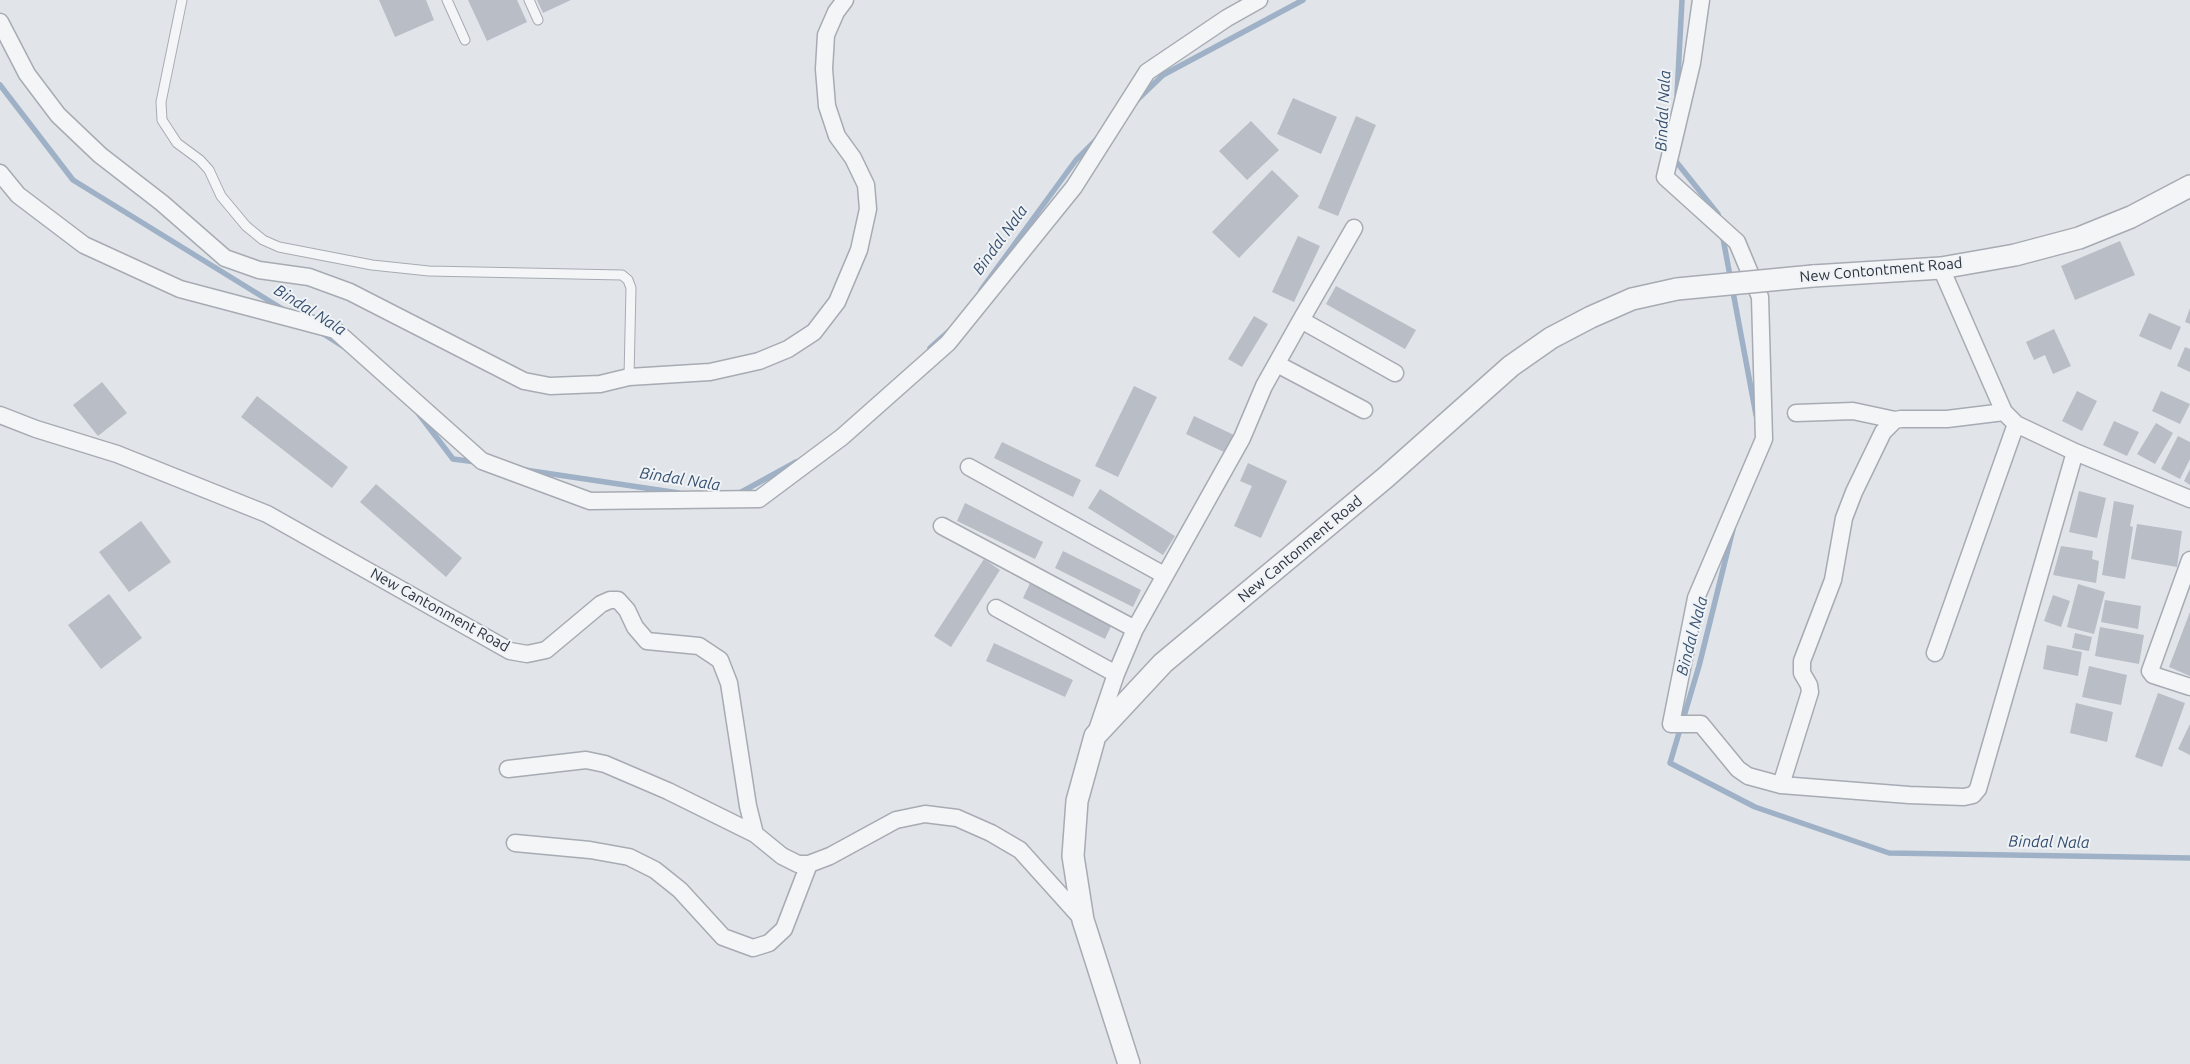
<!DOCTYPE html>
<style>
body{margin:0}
canvas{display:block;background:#e1e4e9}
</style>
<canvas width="2190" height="1064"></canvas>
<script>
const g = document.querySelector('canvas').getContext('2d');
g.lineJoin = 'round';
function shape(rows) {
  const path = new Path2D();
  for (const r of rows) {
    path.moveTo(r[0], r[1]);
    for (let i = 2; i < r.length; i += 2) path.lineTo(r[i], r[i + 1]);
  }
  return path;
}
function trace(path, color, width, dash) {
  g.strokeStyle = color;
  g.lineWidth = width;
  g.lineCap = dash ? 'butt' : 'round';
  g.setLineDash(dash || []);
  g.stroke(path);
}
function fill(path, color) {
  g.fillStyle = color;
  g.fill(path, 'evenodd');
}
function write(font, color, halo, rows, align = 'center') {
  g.font = font + ' Ubuntu,sans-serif';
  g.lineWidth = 4;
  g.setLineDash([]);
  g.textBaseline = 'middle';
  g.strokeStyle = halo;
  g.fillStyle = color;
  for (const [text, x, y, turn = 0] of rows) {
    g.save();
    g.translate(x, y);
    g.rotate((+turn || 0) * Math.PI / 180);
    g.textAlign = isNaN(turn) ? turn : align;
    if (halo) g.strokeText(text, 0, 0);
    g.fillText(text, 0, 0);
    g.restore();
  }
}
const stream = shape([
 [0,85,73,180,284,310],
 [1677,95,1682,0],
 [1136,101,1163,75,1303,0],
 [1674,159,1718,214,1719,219],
 [1722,233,1756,415],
 [981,290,1076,160,1097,139],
 [322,333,344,347],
 [930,348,949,331],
 [418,413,453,459,476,462],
 [525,470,679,493],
 [736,495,796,462],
 [1733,529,1699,666,1670,763,1755,807,1889,853,2190,858]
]);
const building = shape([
 [379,0,426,0,434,20,395,37],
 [468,0,517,0,527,22,487,41],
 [537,0,571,0,543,13],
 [1293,98,1337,117,1321,154,1277,134],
 [1356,116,1376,125,1338,216,1318,208],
 [1251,121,1279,150,1247,180,1219,151],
 [1272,170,1299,196,1239,258,1212,232],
 [1298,236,1320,246,1294,302,1272,292],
 [2120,241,2135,275,2075,300,2061,266],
 [1336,286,1416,330,1405,349,1326,304],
 [2190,308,2190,324,2185,322],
 [2149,313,2181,327,2171,350,2139,336],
 [1254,316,1268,324,1242,367,1228,359],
 [2054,329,2071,366,2053,374,2045,355,2034,360,2026,342],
 [2185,347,2190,349,2190,372,2177,366],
 [102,382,127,413,98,436,73,405],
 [1134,386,1157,397,1118,477,1095,466],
 [2077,391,2097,401,2082,431,2062,421],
 [2161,391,2190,404,2180,424,2152,411],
 [257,396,348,467,332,488,241,417],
 [1194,416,1234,435,1226,453,1186,434],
 [2114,421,2139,432,2127,456,2103,445],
 [2156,423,2173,433,2155,464,2137,454],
 [2178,436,2190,442,2190,459,2180,479,2161,469],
 [1002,442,1081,480,1073,497,994,458],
 [1248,463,1287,481,1261,538,1234,526,1252,486,1240,481],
 [2190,469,2190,485,2184,481],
 [376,484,462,558,446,577,360,502],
 [1100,489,1175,536,1163,555,1088,508],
 [2079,491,2106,498,2097,538,2069,532],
 [2114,501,2134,505,2130,526,2133,527,2125,579,2102,575],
 [965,503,1043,542,1035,559,957,521],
 [141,521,171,562,129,592,99,552],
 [2137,524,2182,531,2177,567,2131,559],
 [2061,546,2093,551,2092,559,2099,561,2096,583,2053,575],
 [1063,551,1141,590,1133,607,1055,568],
 [984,559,1000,570,951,647,934,636],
 [1030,583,1112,624,1105,639,1023,598],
 [2078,584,2105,592,2094,634,2067,627],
 [109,594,142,638,101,669,68,625],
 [2053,595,2070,601,2061,627,2044,621],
 [2105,600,2141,606,2138,629,2101,622],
 [2190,612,2190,676,2169,667],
 [2100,627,2144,635,2139,664,2095,656],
 [2075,633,2092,637,2089,651,2072,648],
 [994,643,1073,680,1065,697,986,661],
 [2047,645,2082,652,2078,676,2043,669],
 [2089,666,2127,675,2121,705,2082,697],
 [2158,693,2185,703,2162,767,2135,757],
 [2076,703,2113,712,2107,742,2070,733],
 [2190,724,2190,755,2178,749]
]);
const service = shape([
 [182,0,161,102,162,120,177,143,200,160,209,170,221,196,246,226,263,240,279,247,372,265,429,271,622,275,628,280,631,288,629,377],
 [447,0,465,40],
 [529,0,538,20]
]);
const minor = shape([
 [1701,0,1692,63,1665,177,1737,242,1760,297,1764,439,1696,598,1671,724,1701,724,1738,769,1748,776,1781,785,1909,795,1964,797,1973,795,1978,789,2075,452],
 [0,22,27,74,58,115,100,155,162,203,225,258,259,270,309,277,350,292,524,381,550,386,600,384,629,377,710,372,759,361,788,349,814,332,837,302,859,250,868,209,866,185,853,158,837,136,827,106,824,69,826,35,836,12,845,0],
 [0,173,18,195,84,245,180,289,335,330,482,461,590,501,759,499,842,437,948,343,1074,187,1147,72,1227,18,1259,0],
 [1941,268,2004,412,2016,424,2075,452,2190,499],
 [1301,320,1395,373],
 [1277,364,1364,410],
 [1796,413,1853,411,1895,420],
 [0,415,36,429,117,454,267,514,510,651,527,654,546,650,601,604,610,600,618,600,627,610,635,627,647,641,699,646,720,660,729,683,748,806,755,834,782,856,798,864,809,864,830,856,896,820,925,814,957,818,991,833,1020,850,1083,920],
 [969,467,1164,575],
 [942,526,1135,629],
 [2190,560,2150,671,2153,675,2190,687],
 [996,608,1116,674],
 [1935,653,2016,424],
 [1097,730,1116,674,1135,629,1242,438,1264,386,1301,320,1354,228],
 [508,769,586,760,605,764,668,791,755,834],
 [1781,785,1810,692,1809,685,1802,673,1802,661,1833,580,1844,518,1854,492,1883,432,1895,420,1901,419,1947,419,2004,412],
 [515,843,590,850,629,857,655,870,680,890,723,937,753,948,769,943,784,929,809,864]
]);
const tertiary = shape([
 [1813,276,1941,268,2015,255,2079,238,2131,217,2190,186],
 [1129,1064,1083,920,1073,856,1077,801,1095,736,1163,663,1385,478,1511,366,1551,338,1591,317,1632,299,1677,289]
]);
const tertiaryBridge = shape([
 [1677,289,1813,276]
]);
const streetNames = [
 ["New Contontment Road",1881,270,-5],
 ["New Cantonment Road",1300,549,-40],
 ["New Cantonment Road",440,610,29]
];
const waterNames = [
 ["Bindal Nala",1663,111,-87],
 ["Bindal Nala",1000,240,-54],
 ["Bindal Nala",310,310,32],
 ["Bindal Nala",680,479,9],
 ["Bindal Nala",1692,636,-75],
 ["Bindal Nala",2049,842,1]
];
trace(stream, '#9fb1c6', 5.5);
fill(building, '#b9bdc5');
trace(service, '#a7abb3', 11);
trace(minor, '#a7abb3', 19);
trace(tertiary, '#a7abb3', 24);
trace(service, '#f3f5f7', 9);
trace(minor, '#f3f5f7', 16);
trace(tertiary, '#f3f5f7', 21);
trace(tertiaryBridge, '#a7abb3', 24, []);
trace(tertiaryBridge, '#f3f5f7', 21);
write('15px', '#2b323f', '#f0f3f6', streetNames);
write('italic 16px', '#375070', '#f0f3f6', waterNames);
</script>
